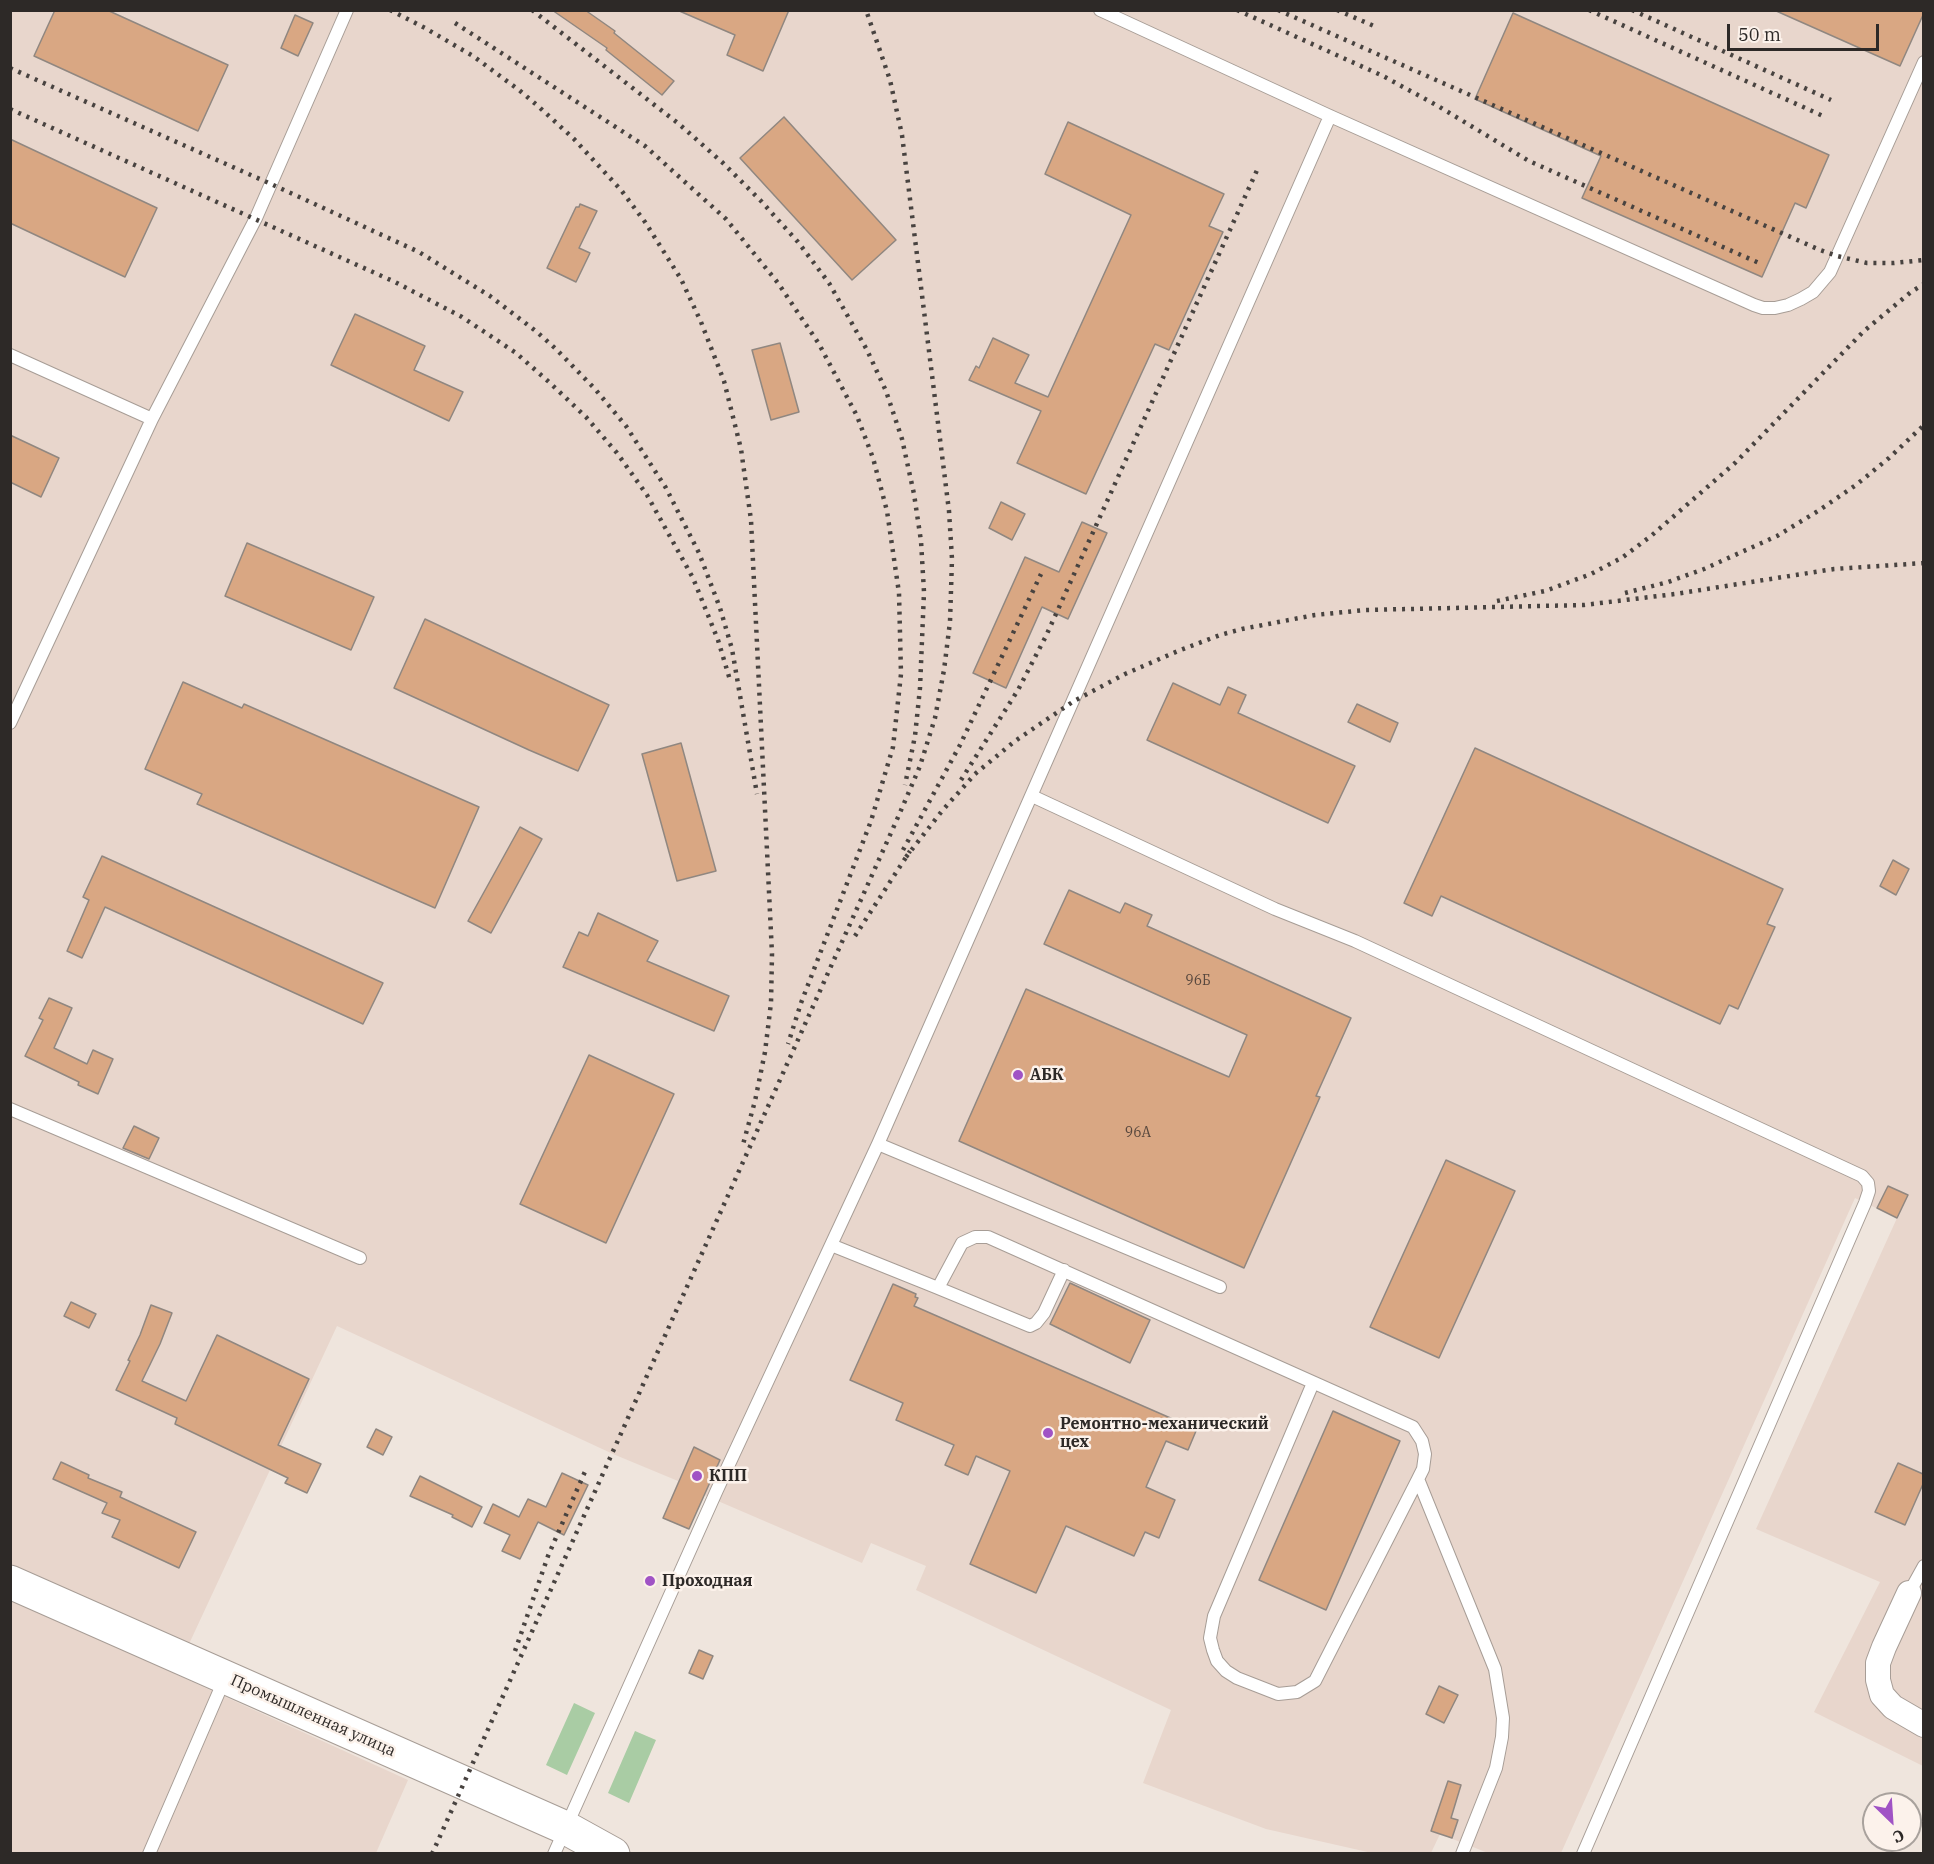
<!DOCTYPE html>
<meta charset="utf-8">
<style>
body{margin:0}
#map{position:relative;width:1934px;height:1864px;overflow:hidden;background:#efe5dd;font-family:"IBM Plex Serif",serif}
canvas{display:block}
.frame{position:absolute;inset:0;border:12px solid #2d2927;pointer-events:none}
.north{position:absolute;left:1862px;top:1792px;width:60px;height:60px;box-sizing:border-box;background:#fcf2eb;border:2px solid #a9a29d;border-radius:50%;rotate:155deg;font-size:16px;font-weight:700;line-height:24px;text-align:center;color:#2d2927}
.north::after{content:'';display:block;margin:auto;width:21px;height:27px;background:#a053c5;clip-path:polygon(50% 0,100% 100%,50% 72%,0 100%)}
.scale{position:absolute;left:1727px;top:24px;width:152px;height:27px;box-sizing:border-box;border:3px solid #2d2927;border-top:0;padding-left:8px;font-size:18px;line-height:21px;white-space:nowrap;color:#2d2927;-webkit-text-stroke:4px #fcf2eb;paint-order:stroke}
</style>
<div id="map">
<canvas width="1934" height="1864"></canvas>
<div class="frame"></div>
<div class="north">С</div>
<div class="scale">50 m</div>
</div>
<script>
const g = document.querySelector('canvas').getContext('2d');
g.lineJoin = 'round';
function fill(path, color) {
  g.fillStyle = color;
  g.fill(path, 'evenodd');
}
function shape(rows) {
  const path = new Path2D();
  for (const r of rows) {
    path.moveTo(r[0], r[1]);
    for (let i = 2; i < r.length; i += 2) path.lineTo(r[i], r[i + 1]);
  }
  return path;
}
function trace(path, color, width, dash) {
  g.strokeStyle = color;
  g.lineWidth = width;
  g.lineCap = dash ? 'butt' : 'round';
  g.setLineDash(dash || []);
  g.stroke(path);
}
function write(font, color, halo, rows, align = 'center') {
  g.font = font + ' "IBM Plex Serif",serif';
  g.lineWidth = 5;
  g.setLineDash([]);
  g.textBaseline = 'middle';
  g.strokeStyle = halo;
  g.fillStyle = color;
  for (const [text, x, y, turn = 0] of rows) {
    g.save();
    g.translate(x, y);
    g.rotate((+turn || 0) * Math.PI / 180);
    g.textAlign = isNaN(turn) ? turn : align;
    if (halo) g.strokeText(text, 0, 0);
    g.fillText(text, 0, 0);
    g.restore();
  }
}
const built = shape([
 [11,11,1923,11,1923,1766,1814,1712,1880,1582,1756,1529,1897,1218,1855,1198,1561,1853,1488,1853,1440,1834,1431,1853,1372,1853,1266,1829,1143,1783,1171,1710,916,1590,926,1566,871,1543,862,1563,697,1492,683,1523,664,1515,678,1481,613,1454,337,1326,175,1674,408,1780,376,1853,11,1854]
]);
const green = shape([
 [574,1703,595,1713,567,1775,546,1765],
 [635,1731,656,1740,629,1803,608,1793]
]);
const building = shape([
 [55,10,107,10,228,65,198,131,34,56,55,10],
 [552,10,585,10,615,31,614,33,674,81,662,95,606,50,607,48,552,10],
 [677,10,789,10,763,71,727,55,735,35,677,10],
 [1774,10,1923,10,1923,15,1900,66,1774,10],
 [1513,13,1829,155,1806,208,1795,203,1762,277,1582,198,1601,156,1475,99,1513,13],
 [295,15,313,23,298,56,281,48,295,15],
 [784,117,896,240,852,280,740,158,784,117],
 [1068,122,1224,194,1209,226,1223,232,1169,350,1155,344,1086,494,1017,463,1041,411,969,380,976,366,979,368,993,338,1029,355,1015,383,1048,397,1131,215,1045,174,1068,122],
 [10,139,157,208,125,277,10,223,10,139],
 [580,204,597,211,579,248,590,253,576,282,547,268,576,207,579,207,580,204],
 [355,314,425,346,414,370,463,392,449,421,331,365,355,314],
 [780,343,799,412,771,420,752,350,780,343],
 [10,435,59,458,41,497,10,482,10,435],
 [1001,502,1025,514,1012,540,989,528,1001,502],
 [1082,522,1107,533,1068,619,1042,607,1006,688,973,673,1025,557,1059,572,1082,522],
 [247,543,374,597,351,650,225,596,247,543],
 [425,619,609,705,578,771,529,750,394,688,425,619],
 [183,682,242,708,244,704,479,807,435,908,197,804,202,794,145,769,183,682],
 [1173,683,1220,705,1228,687,1246,695,1238,713,1355,766,1328,823,1147,740,1173,683],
 [1357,704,1398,723,1390,742,1348,722,1357,704],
 [681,743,716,871,677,881,642,754,681,743],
 [1475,748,1783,889,1767,924,1775,927,1738,1009,1729,1005,1720,1024,1441,896,1432,916,1404,903,1475,748],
 [520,827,542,839,491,933,468,921,520,827],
 [102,856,383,983,363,1024,105,907,82,958,67,951,89,900,83,897,102,856],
 [1893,860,1909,869,1896,895,1880,886,1893,860],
 [1069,890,1120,913,1125,903,1152,915,1147,926,1351,1018,1316,1096,1320,1097,1244,1268,959,1141,1026,989,1229,1077,1247,1035,1044,944,1069,890],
 [598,913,658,941,647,961,729,996,714,1031,563,967,579,932,588,936,598,913],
 [49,998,72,1008,54,1048,87,1064,93,1050,113,1059,98,1094,78,1085,79,1082,25,1056,43,1020,39,1018,49,998],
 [589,1055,674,1094,606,1243,520,1204,589,1055],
 [134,1126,159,1138,149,1159,123,1148,134,1126],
 [1446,1160,1515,1191,1439,1358,1370,1327,1446,1160],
 [1888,1186,1908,1195,1897,1218,1877,1208,1888,1186],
 [1070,1283,1150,1320,1130,1363,1050,1324,1070,1283],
 [893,1284,916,1294,915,1297,918,1298,914,1306,1175,1420,1174,1423,1196,1431,1188,1450,1166,1441,1146,1487,1175,1500,1159,1538,1145,1532,1134,1556,1066,1526,1036,1593,970,1564,1010,1471,976,1456,968,1475,945,1465,954,1445,896,1420,903,1403,850,1380,893,1284],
 [71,1302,96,1314,89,1328,64,1316,71,1302],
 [151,1305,172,1313,160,1344,142,1381,186,1401,217,1335,309,1379,278,1445,321,1464,307,1493,285,1483,288,1478,175,1424,177,1418,116,1390,130,1361,128,1360,140,1335,151,1305],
 [1333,1411,1400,1441,1326,1610,1259,1580,1333,1411],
 [376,1429,392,1437,383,1455,367,1447,376,1429],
 [694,1447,720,1460,689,1529,663,1518,694,1447],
 [61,1462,89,1475,88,1478,122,1492,120,1497,196,1532,179,1568,112,1537,120,1520,102,1513,107,1503,53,1479,61,1462],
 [1898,1463,1923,1474,1923,1484,1905,1525,1875,1512,1898,1463],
 [562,1473,588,1485,564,1535,538,1522,520,1559,502,1551,510,1535,484,1523,493,1504,519,1517,528,1499,546,1507,562,1473],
 [420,1476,482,1507,472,1527,452,1517,453,1515,410,1496,420,1476],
 [699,1650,713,1656,703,1679,689,1673,699,1650],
 [1439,1686,1458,1695,1444,1723,1426,1714,1439,1686],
 [1448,1781,1461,1785,1451,1818,1458,1820,1452,1838,1431,1831,1448,1781]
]);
const lane = shape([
 [1100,10,1330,116,1754,305,1763,308,1775,308,1788,305,1801,299,1813,292,1830,272,1924,62],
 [10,355,152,419],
 [10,723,152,419,256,218,347,10],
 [1032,796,1275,909,1355,941,1862,1176,1868,1183,1869,1191,1865,1203,1583,1854],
 [10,1109,360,1258],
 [878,1144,1220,1287],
 [831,1245,938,1288,962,1243,975,1237,988,1237,1413,1427,1422,1441,1425,1454,1423,1469,1418,1479,1495,1669,1503,1718,1502,1737,1496,1768,1462,1854],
 [938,1288,1030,1326,1036,1323,1044,1313,1064,1270],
 [1313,1383,1214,1616,1210,1638,1213,1650,1217,1661,1226,1671,1237,1678,1278,1694,1297,1692,1315,1681,1418,1479],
 [1909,1593,1924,1566],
 [149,1854,225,1678],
 [554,1854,717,1490,878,1144,1330,116]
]);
const street = shape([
 [1909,1593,1884,1647,1878,1663,1878,1680,1882,1695,1893,1707,1924,1725]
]);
const secondary = shape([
 [10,1582,566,1828,613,1854]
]);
const rail = shape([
 [390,10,425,28,473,56,519,90,538,106,574,139,621,190,645,222,681,279,701,322,724,381,741,449,751,520,772,954,771,1003,765,1052,755,1101,742,1148],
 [532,10,679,124,723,163,761,201,798,242,829,283,867,350,886,391,902,439,914,494,921,541,924,592,920,688,915,736,905,785],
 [1237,10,1383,76,1438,106,1529,161,1759,263],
 [1278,10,1820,250,1837,256,1867,263,1894,263,1924,260],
 [1337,10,1374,26],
 [1589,10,1823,116],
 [1632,10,1831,100],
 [455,23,645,146,726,219,778,283,819,344,857,416,873,458,887,511,899,593,901,674,893,747,871,821,801,1003,788,1044],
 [10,68,271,184,419,252,490,296,537,332,556,349,595,389,626,426,666,488,699,553,720,608,732,649,757,794],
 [10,109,395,282,462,317,516,353,549,382,586,417,617,453,647,495,693,578,718,640,730,680],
 [1625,593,1668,582,1704,569,1777,536,1818,511,1856,485,1889,458,1924,425],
 [1497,601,1545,591,1591,574,1623,557,1651,536,1735,463,1864,331,1911,292,1924,284],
 [961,780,1018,690,1046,636,1258,168],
 [903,850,960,745,1041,574],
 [906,857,942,811,975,774,1015,741,1074,701,1125,674,1178,651,1220,635,1242,629,1315,615,1365,610,1584,605,1675,594,1834,569,1924,563],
 [855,936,910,851],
 [515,1651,548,1556,587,1467],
 [432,1854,899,815,920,766,935,718,944,670,950,622,952,559,949,511,902,135,890,80,866,10]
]);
const markers = [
 [1018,1075,6,"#a053c5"],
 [1048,1433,6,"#a053c5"],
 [697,1476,6,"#a053c5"],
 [650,1581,6,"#a053c5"]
];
const numberNames = [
 ["96Б",1198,981],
 ["96А",1138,1133]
];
const poiNames = [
 ["АБК",1030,1075],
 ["Ремонтно-механический",1060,1424],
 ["цех",1060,1442],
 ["КПП",709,1476],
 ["Проходная",662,1581]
];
const streetNames = [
 ["Промышленная улица",313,1716,24]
];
fill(built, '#e8d6cc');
fill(green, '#a9cca4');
fill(building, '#d9a783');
trace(building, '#908780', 1.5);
trace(lane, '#a79d96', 14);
trace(street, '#a79d96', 26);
trace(secondary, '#a79d96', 35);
trace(lane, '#fff', 12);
trace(street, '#fff', 24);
trace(secondary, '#fff', 33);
trace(rail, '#484340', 4.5, [3, 6]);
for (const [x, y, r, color] of markers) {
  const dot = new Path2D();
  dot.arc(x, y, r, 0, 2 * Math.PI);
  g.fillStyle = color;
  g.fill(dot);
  trace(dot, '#fcf2eb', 2);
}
write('14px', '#58483e', null, numberNames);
write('bold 16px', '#2d2927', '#fcf2eb', poiNames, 'left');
write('16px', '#2d2927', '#fcf2eb', streetNames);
</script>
